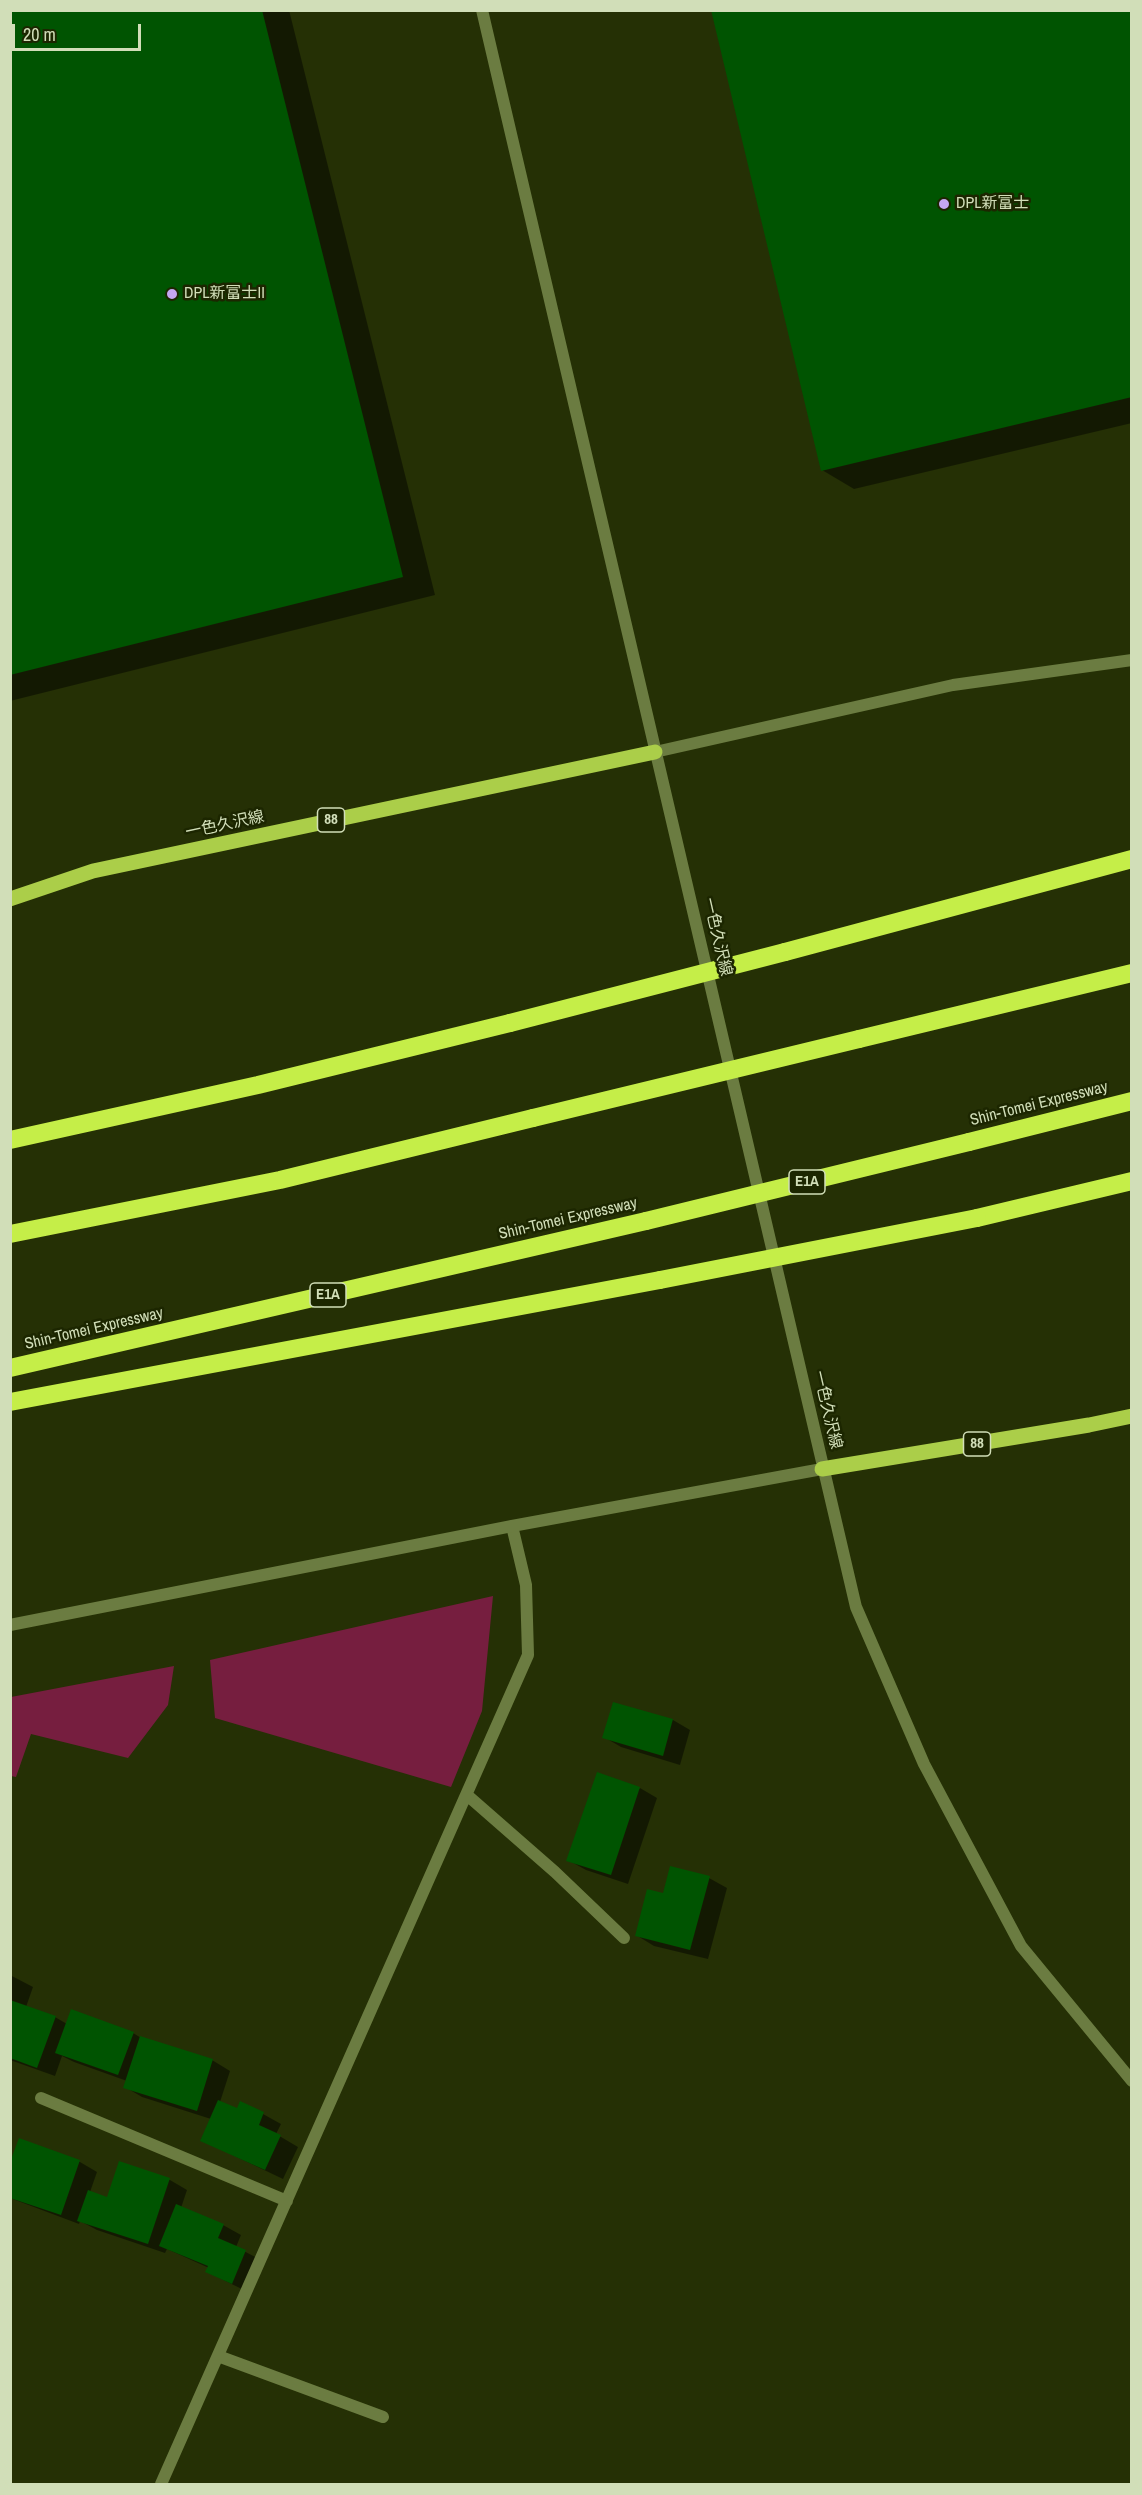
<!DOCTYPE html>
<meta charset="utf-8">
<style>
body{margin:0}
#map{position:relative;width:1142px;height:2495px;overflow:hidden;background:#253005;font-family:"Archivo Narrow",sans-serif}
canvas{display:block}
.frame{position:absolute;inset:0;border:12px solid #d1deb8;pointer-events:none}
.scale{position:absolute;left:12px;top:24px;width:129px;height:27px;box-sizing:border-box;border:3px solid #d1deb8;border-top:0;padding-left:8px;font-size:18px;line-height:21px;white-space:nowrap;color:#d1deb8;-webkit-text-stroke:4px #1c2600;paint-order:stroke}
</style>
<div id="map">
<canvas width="1142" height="2495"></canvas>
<div class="frame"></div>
<div class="scale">20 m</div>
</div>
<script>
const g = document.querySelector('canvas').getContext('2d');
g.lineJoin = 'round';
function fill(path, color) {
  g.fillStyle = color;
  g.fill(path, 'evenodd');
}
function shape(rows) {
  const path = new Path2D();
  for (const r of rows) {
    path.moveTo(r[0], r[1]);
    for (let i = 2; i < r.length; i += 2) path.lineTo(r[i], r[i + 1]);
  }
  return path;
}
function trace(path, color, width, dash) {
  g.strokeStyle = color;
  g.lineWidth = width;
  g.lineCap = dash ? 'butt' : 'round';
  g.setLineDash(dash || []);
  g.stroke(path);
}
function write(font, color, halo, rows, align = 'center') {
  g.font = font + ' "Archivo Narrow","Noto Sans JP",sans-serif';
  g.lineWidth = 5;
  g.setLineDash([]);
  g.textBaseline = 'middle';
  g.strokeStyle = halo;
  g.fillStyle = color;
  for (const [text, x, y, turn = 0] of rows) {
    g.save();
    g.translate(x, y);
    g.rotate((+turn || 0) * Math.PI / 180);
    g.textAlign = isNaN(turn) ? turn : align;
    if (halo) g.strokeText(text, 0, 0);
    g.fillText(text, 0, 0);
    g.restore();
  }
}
const green = shape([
 [493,1596,482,1711,451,1787,215,1718,210,1660],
 [174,1666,168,1705,128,1758,31,1734,16,1777,11,1776,11,1697]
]);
const shadow = shape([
 [10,10,289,10,435,595,10,701],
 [1132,10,1132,423,854,489,822,470],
 [614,1703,673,1720,690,1730,680,1765,621,1747,604,1737],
 [640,1788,657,1798,628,1884,586,1870,568,1860],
 [709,1878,727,1888,708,1959,654,1946,636,1935,664,1895],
 [10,1975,33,1987,26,2007,55,2017,67,2024,133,2033,143,2039,212,2060,230,2071,220,2102,237,2110,240,2103,263,2114,281,2124,276,2134,298,2147,283,2179,201,2140,211,2119,142,2097,125,2087,127,2081,74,2062,62,2056,55,2076,10,2060],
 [20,2140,80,2162,97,2172,90,2192,108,2199,120,2163,170,2180,187,2190,181,2208,223,2225,241,2235,236,2247,263,2261,250,2293,207,2272,209,2268,167,2249,165,2253,97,2230,80,2221,79,2224,10,2198,10,2166]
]);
const building = shape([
 [10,10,262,10,403,577,10,675],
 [711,10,1132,10,1132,397,821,471],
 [613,1702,673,1719,663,1756,602,1738],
 [597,1772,640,1787,611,1875,566,1861],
 [670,1866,710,1876,690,1950,635,1936,647,1889,663,1893],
 [10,2000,56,2016,37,2068,10,2058],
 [71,2009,134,2032,118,2075,55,2053],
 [140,2036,213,2059,197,2111,123,2088],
 [218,2100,237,2108,240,2101,264,2112,259,2125,281,2135,265,2170,200,2141],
 [19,2138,80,2160,61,2215,10,2198,10,2162],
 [119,2161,170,2178,148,2244,77,2221,88,2190,107,2197],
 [176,2204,224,2224,218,2238,246,2250,232,2284,205,2272,208,2266,159,2246]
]);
const minor = shape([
 [655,752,953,685,1132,660],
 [467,1795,555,1872,624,1938],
 [41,2098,287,2201],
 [218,2356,383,2417],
 [161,2484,528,1655,526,1585,512,1526]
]);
const tertiary = shape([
 [482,10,856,1607,924,1764,1021,1946,1132,2081],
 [10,1625,512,1526,822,1469]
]);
const primary = shape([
 [10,899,93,871,655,752],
 [822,1469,1089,1425,1132,1416]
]);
const motorway = shape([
 [785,952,1132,859],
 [859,1039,1132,973],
 [10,1140,258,1085,510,1023],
 [969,1142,1132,1101],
 [977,1218,1132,1181],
 [10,1234,280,1180,533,1118],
 [10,1368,646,1221],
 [10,1402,660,1280]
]);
const motorwayBridge = shape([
 [510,1023,785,952],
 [533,1118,859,1039],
 [646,1221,969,1142],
 [660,1280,977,1218]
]);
const markers = [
 [944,204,6,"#c5a7f1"],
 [172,294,6,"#c5a7f1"]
];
const shields = [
 [331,820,27],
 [807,1182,36],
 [328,1295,36],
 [977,1444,27]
];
const shieldNames = [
 ["88",331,820],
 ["E1A",807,1182],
 ["E1A",328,1295],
 ["88",977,1444]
];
const poiNames = [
 ["DPL新富士",956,204],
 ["DPL新富士II",184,294]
];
const streetNames = [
 ["一色久沢線",225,825,-12],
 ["一色久沢線",717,937,77],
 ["Shin-Tomei Expressway",1039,1104,-14],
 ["Shin-Tomei Expressway",568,1219,-13],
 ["Shin-Tomei Expressway",94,1329,-13],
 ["一色久沢線",827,1410,77]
];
fill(green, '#761e3f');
fill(shadow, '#0007');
fill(building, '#005401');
trace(minor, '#6b7c41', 12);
trace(tertiary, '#6b7c41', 12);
trace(primary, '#abce49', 15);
trace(motorway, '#c5ee48', 18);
trace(motorwayBridge, '#c5ee48', 18);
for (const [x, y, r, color] of markers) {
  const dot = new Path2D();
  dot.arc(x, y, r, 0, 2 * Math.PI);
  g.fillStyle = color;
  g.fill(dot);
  trace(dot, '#1c2600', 2);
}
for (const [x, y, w] of shields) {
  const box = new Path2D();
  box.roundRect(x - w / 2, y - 12, w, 24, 4.5);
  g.fillStyle = '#1c2600';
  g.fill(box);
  trace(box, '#d1deb8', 1.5);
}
write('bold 15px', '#d1deb8', null, shieldNames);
write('16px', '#d1deb8', '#1c2600', poiNames, 'left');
write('16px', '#d1deb8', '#1c2600', streetNames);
</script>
